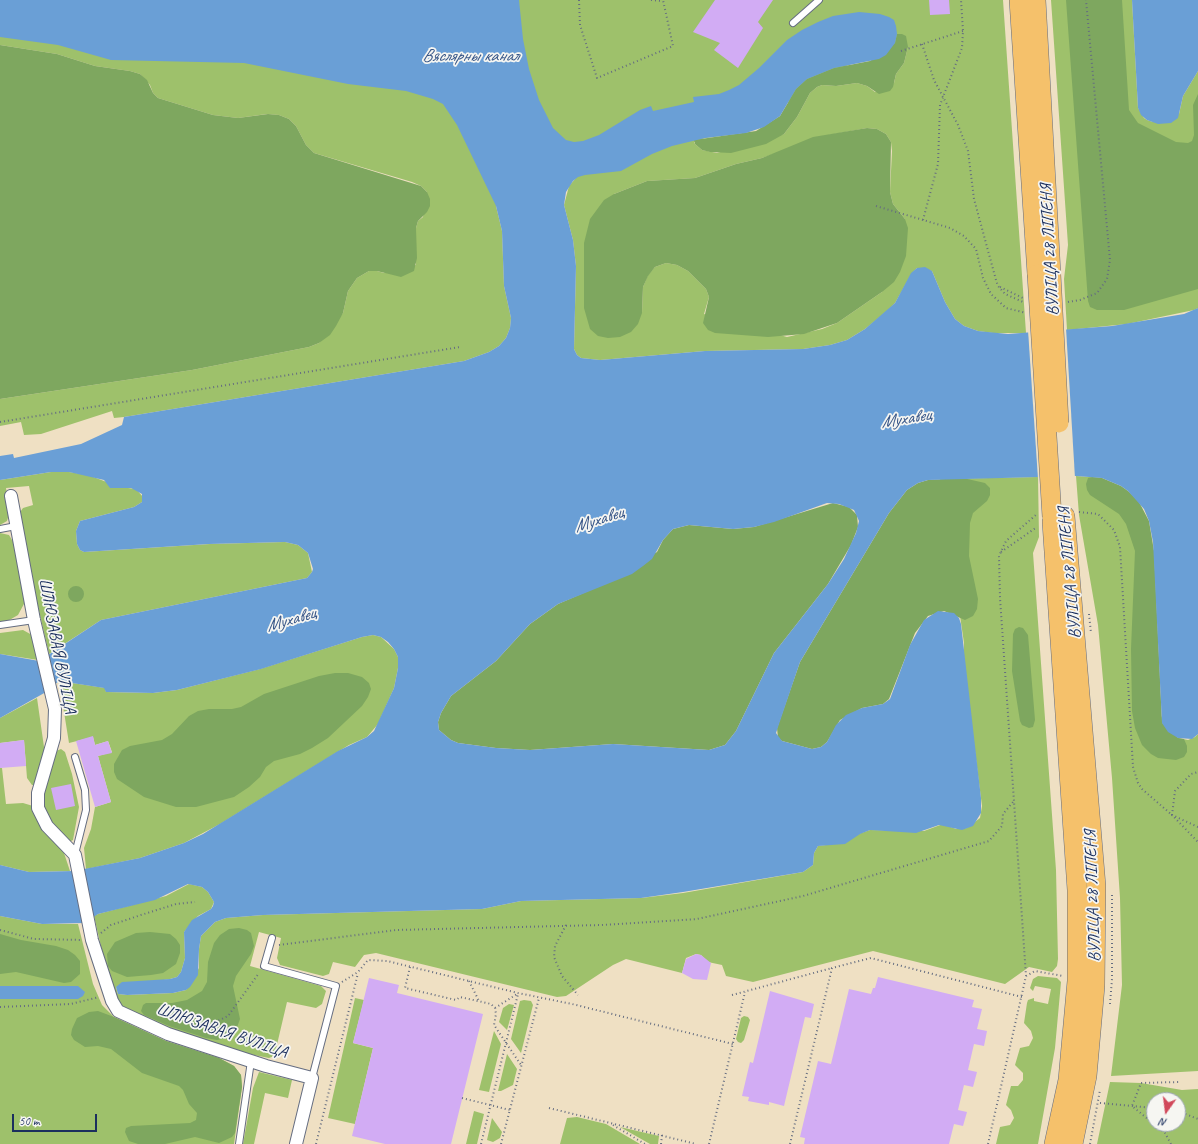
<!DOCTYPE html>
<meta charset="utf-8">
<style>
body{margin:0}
#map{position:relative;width:1198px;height:1144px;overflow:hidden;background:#efe0c3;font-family:Caveat,sans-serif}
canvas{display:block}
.north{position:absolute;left:1146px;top:1092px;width:40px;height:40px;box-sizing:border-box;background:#f6f6f2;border:1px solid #9ea6b7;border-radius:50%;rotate:194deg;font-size:11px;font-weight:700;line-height:16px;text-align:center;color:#1b2f5e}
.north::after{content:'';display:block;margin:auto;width:14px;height:18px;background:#d1495b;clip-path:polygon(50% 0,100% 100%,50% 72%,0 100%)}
.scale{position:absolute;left:12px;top:1114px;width:85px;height:18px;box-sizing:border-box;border:2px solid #1b2f5e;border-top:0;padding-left:5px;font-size:12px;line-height:14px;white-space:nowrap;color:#1b2f5e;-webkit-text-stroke:3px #f6f6f2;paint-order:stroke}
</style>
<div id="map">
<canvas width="1198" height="1144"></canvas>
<div class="north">N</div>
<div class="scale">50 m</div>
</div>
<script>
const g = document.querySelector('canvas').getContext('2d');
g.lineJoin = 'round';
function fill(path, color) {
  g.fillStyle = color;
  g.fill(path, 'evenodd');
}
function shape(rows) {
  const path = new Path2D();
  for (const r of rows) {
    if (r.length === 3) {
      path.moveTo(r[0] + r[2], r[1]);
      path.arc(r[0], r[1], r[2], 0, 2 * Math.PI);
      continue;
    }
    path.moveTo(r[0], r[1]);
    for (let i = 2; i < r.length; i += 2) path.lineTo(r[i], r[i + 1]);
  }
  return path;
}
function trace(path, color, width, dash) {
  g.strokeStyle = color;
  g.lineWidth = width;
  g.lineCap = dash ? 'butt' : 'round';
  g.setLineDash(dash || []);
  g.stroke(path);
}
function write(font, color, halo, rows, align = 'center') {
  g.font = font + ' Caveat,sans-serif';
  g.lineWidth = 3.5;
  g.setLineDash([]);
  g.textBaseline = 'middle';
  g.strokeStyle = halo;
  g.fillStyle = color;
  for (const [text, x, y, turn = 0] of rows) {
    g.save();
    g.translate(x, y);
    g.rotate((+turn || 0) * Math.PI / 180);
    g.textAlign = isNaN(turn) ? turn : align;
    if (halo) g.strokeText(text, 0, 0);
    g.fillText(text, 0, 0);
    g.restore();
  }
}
const green = shape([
 [0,0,1003,0,1026,333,993,333,978,331,964,326,955,319,945,302,932,271,917,268,912,273,895,303,886,312,865,329,847,340,830,345,803,349,705,351,600,360,581,358,577,355,574,349,576,266,573,240,564,205,569,186,576,178,496,206,502,231,504,286,511,318,510,328,506,338,499,346,489,352,464,361,124,417,114,418,112,411,41,434,24,435,21,422,0,426,0,399,192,370,309,347,319,343,343,313,348,291,357,278,369,271,377,271,384,273,416,265,416,228,418,221,423,217,427,192,421,186,412,182,314,153,306,145,296,126,289,119,279,115,267,114,238,118,213,115,158,98,153,93,150,85,140,74,130,71,95,66,57,54,0,45],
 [908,47,904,63,896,74,894,83,875,92,867,86,857,83,836,86,822,85,817,87,810,93,797,117,784,134,717,153,702,150,695,144,694,142,705,138,736,134,848,65],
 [867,128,877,129,886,134,891,142,892,151,890,192,893,204,905,219,882,292,837,323,822,329,787,337,704,314,709,297,706,289,688,271,677,265,666,263,655,267,648,275,643,287,642,313,614,194,647,181,695,178,736,164,762,158,829,135],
 [1051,0,1132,0,1138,108,1144,118,1147,120,1153,122,1179,114,1183,96,1198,71,1198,308,1194,310,1127,324,1067,330,1064,279,1068,245],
 [51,472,69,472,88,475,120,487,136,489,143,497,142,502,134,507,80,521,76,531,77,544,80,550,84,552,210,544,285,542,298,545,308,553,312,572,307,578,101,620,49,654,18,520,18,515,23,508,33,505,29,486,6,488,10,511,7,521,0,525,0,480],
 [1076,476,1102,478,1154,551,1161,716,1178,738,1188,740,1195,737,1198,734,1198,1071,1111,1076,1122,985,1120,898,1112,778,1098,625,1079,515],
 [1038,477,1039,537,1033,553,1056,870,1058,959,1057,966,1052,972,1029,967,1005,984,873,951,753,982,726,976,722,965,708,962,701,955,696,954,686,958,682,973,626,959,613,965,566,996,557,997,376,953,364,955,355,967,333,962,329,974,323,976,280,965,277,958,281,938,259,932,250,966,321,986,326,991,322,1004,316,1008,287,1002,275,1053,274,1056,269,1058,234,1051,191,1038,123,1008,111,990,94,916,98,914,166,896,189,884,202,887,208,892,214,902,211,909,198,916,184,932,185,958,181,972,177,977,170,979,116,987,118,994,127,995,173,993,186,990,199,968,199,949,201,936,215,922,226,918,263,915,482,909,521,901,641,898,683,893,803,872,813,865,814,853,818,846,826,845,870,830,924,831,943,824,956,829,967,828,980,818,982,806,964,666,964,643,940,479],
 [0,533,9,535,15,545,25,602,18,615,6,622,0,623],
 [23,630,32,635,38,660,0,654,0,633],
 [373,635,381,637,394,649,398,657,398,668,394,688,378,724,367,737,349,745,220,824,184,843,140,858,86,869,84,848,91,829,95,807,111,802,98,756,112,752,108,741,95,745,93,737,69,743,59,681,105,688,106,692,153,693,177,690,260,669,362,637],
 [37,698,45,754,35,785,32,785,27,778,24,740,0,743,0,718],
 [61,749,65,752,72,774,79,807,73,840,69,842,43,814,42,799,56,751],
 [0,768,2,768,6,804,23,803,33,806,64,853,70,871,29,872,0,865],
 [0,916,42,924,78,924,93,984,102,1005,114,1017,166,1041,219,1058,234,1066,241,1075,242,1087,234,1144,0,1144],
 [1038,976,1057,978,1061,982,1055,1048,1038,1144,996,1144,1000,1127,1010,1125,1014,1118,1011,1110,1006,1105,1011,1086,1018,1086,1023,1080,1023,1073,1015,1065,1020,1048,1029,1046,1033,1038,1031,1031,1024,1023,1027,1003,1028,1000,1034,998,1034,1001,1048,1004,1051,989,1035,986,1033,991,1030,988,1033,979],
 [355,998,364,1000,353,1043,373,1048,355,1124,328,1118],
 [524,1000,531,1001,533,1005,521,1053,511,1039,520,1001],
 [509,1004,514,1005,507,1030,499,1022,503,1008],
 [744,1016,748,1017,750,1020,744,1040,741,1043,738,1042,736,1039,741,1018],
 [494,1031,501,1044,489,1092,479,1090],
 [507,1054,517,1069,513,1085,501,1091,498,1091],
 [259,1072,292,1080,288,1098,265,1093,254,1144,243,1144,253,1088],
 [1110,1082,1141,1083,1182,1090,1198,1089,1198,1144,1097,1144],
 [1154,1100,1178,1100,1178,1124,1154,1124],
 [474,1111,484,1114,477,1144,466,1144],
 [577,1117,606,1124,640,1144,560,1144,567,1118],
 [492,1118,502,1132,500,1138,493,1142,487,1140],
 [620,1127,659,1136,658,1144,650,1144]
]);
const forest = shape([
 [1066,0,1122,0,1129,110,1138,123,1176,142,1188,143,1192,141,1194,135,1193,105,1198,94,1198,289,1124,310,1097,310,1090,307,1088,301],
 [897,34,902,34,906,36,908,47,904,63,896,74,893,87,890,91,879,94,867,86,857,83,836,86,822,85,817,87,810,93,797,117,784,134,766,144,731,153,710,152,702,150,695,144,694,140,756,131,780,116,796,89,807,79,834,68,870,61,895,43],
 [0,45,57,54,95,66,130,71,140,74,147,80,153,93,158,98,213,115,238,118,268,114,279,115,289,119,296,126,306,145,314,153,421,186,427,192,430,199,430,206,427,212,418,221,416,228,417,258,414,271,401,277,377,271,369,271,357,278,348,291,343,313,336,326,330,335,319,343,309,347,192,370,0,399],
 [867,128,877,129,886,134,891,142,890,192,893,204,905,219,908,228,906,256,900,272,894,282,882,292,837,323,804,334,768,337,715,333,708,330,703,323,709,297,706,289,688,271,677,265,666,263,655,267,648,276,643,287,642,313,638,324,631,332,620,337,608,338,598,336,590,329,584,308,584,243,590,219,604,200,614,194,647,181,695,178,736,164,762,158,813,137],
 [1092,477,1102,478,1121,486,1128,491,1138,500,1149,521,1154,551,1162,723,1178,738,1184,739,1187,746,1187,752,1184,757,1176,760,1158,758,1151,754,1142,745,1135,728,1132,711,1131,649,1135,551,1126,524,1119,514,1090,495,1087,490,1086,484,1088,478],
 [963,478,985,483,990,488,990,495,987,501,973,513,970,523,969,556,978,599,977,609,973,616,965,620,944,611,928,616,915,633,889,699,883,704,862,708,840,720,827,742,821,747,812,749,782,741,778,738,777,728,800,662,889,513,907,490,918,483,928,480],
 [833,503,849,507,857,515,858,527,851,545,828,584,774,653,736,731,725,745,709,750,613,744,530,750,496,748,458,743,451,740,439,730,438,722,441,713,451,696,496,661,530,624,558,604,595,588,657,552,663,540,673,529,689,525,733,529,754,527],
 [76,594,8],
 [1019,627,1023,628,1028,635,1035,720,1033,727,1029,728,1022,725,1020,721,1012,671,1013,634,1015,629],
 [335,673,348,673,362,677,369,683,371,689,368,697,362,706,328,738,312,748,300,754,274,761,266,767,260,777,249,787,234,797,196,807,176,807,144,797,117,779,114,772,114,764,122,750,130,746,162,740,172,734,189,716,198,711,209,709,232,709,241,707,264,694,319,676],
 [239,928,247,930,251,933,254,946,251,954,236,976,233,986,240,1019,235,1033,228,1038,217,1040,206,1038,169,1026,144,1015,141,1011,143,1005,146,1003,172,1003,187,1000,202,991,207,982,208,962,214,943,220,935,229,929],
 [150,932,170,934,176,939,180,945,180,953,176,964,163,973,151,975,127,977,112,971,108,966,107,954,115,942,136,933],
 [0,934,21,940,56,946,68,950,75,955,80,961,80,974,71,982,64,983,16,972,0,974],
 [98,1011,114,1017,166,1041,219,1058,234,1066,241,1075,242,1087,235,1133,232,1137,219,1143,195,1137,165,1144,138,1144,129,1141,125,1132,126,1128,131,1126,190,1123,196,1120,197,1113,189,1104,183,1090,179,1086,142,1073,111,1049,98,1046,85,1047,74,1040,71,1035,72,1029,77,1018,89,1012]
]);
const water = shape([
 [0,0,519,0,523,39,529,69,539,100,553,128,566,140,574,142,583,141,599,135,640,110,651,106,653,111,694,102,693,97,719,94,729,90,739,85,759,68,787,40,802,30,818,22,833,16,859,12,880,14,889,17,894,20,896,26,897,34,895,43,886,55,879,59,834,68,807,79,796,89,780,116,764,127,746,133,705,138,672,146,652,154,621,171,585,175,578,177,573,181,566,192,564,205,573,240,576,266,574,349,577,355,581,358,600,360,705,351,803,349,830,345,847,340,865,329,895,303,911,273,917,268,925,267,932,271,945,302,955,319,964,326,978,331,1008,334,1112,326,1184,314,1198,308,1198,734,1192,739,1178,738,1168,732,1162,723,1153,542,1149,521,1144,509,1128,491,1121,486,1102,478,1076,476,928,480,918,483,907,490,889,513,800,662,776,733,782,741,812,749,821,747,827,742,836,725,846,715,862,708,883,704,890,699,910,645,924,620,938,611,954,613,959,618,961,624,981,798,981,813,973,826,962,830,939,825,916,833,870,830,860,834,845,844,818,846,814,853,813,865,803,872,683,892,641,898,521,901,482,909,263,915,226,918,215,922,201,936,199,949,198,975,190,987,186,990,173,993,127,995,118,994,116,987,122,982,170,979,177,977,181,972,185,958,184,932,192,920,211,909,213,906,214,902,208,892,202,887,188,884,155,900,98,914,85,923,42,924,0,916,0,865,29,872,74,871,140,858,184,843,203,834,338,751,367,737,374,731,394,688,398,668,398,657,394,649,388,642,381,637,373,635,362,637,261,669,177,690,153,693,106,692,104,688,59,681,46,692,0,718,0,654,39,661,101,620,307,578,312,572,313,569,308,553,298,545,285,542,209,544,84,552,80,550,77,544,76,531,80,521,134,507,142,502,142,494,131,488,110,488,104,480,69,472,51,472,0,480,0,456,13,454,14,458,81,444,122,425,124,417,464,361,489,352,499,346,506,338,510,328,511,318,504,286,502,231,496,206,457,125,443,104,433,99,406,91,348,84,244,63,111,60,58,45,0,37],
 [827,503,839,504,854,510,859,521,856,533,844,559,828,584,774,653,736,731,725,745,709,750,613,744,530,750,496,748,458,743,451,740,439,730,438,722,441,713,451,696,496,661,530,624,558,604,632,574,643,566,652,559,663,540,673,529,689,525,733,529,754,527,774,522],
 [1132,0,1198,0,1198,71,1183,96,1178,118,1171,123,1158,124,1147,120,1141,115,1138,108],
 [0,986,78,986,85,992,83,996,78,999,0,999]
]);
const pier = shape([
 [1066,328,1075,478,1038,479,1028,330]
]);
const building = shape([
 [715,0,773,0,758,22,763,28,738,68,714,50,720,43,693,32],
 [929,0,949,0,950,14,930,15],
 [93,736,95,745,108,741,112,753,98,756,111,802,95,807,76,741],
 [24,740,26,766,0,768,0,743],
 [71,784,75,806,56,810,51,788],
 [696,954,701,955,711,963,707,980,693,979,682,973,686,959],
 [878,977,974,1000,972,1007,982,1009,977,1029,987,1031,984,1046,974,1044,968,1070,977,1072,973,1087,964,1085,958,1110,967,1112,963,1126,954,1124,949,1144,804,1144,805,1138,800,1137,818,1061,831,1064,849,989,871,994,873,988,875,988],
 [369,978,399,985,397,993,483,1014,451,1144,385,1144,352,1136,373,1048,353,1043],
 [770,991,814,1004,811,1018,805,1017,784,1106,769,1102,769,1105,748,1101,749,1097,742,1096,750,1062,753,1063]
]);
const path = shape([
 [579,0,580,25,597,78,673,46,663,0],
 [651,0,663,1],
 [922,44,934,80,958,125,968,151,974,199,996,280,998,286,1005,294,1023,302],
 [901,51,963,31],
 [876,206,950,228,964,236,976,249,983,278,991,294,1006,308,1026,313],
 [923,220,938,164,940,105,962,48,963,31,961,0],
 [1000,287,1023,298],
 [1068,302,1080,300,1097,293,1107,279,1110,260,1086,0],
 [0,422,460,347],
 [1079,512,1098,514,1114,530,1120,547,1133,767,1138,783,1142,789,1172,815],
 [1001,552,1037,527],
 [1089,614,1091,633],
 [1172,815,1175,791,1191,774,1198,772],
 [1198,827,1172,815,1198,842],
 [566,925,555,946,554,957,562,976,578,995],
 [0,930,34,939,82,940],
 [101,933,111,925,144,914,176,904,195,902],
 [279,945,396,930,601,925,697,919,803,896,989,841,1002,826,1003,814,1013,802],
 [410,967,405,988,456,1000,460,997,491,1004,495,1008,496,1014,494,1025,521,1065],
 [1026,976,1035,971,1063,976],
 [469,981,479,1001],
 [342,982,358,972,368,960,387,961,518,993,572,1004,733,1044],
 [732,995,832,968],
 [1110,1004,1112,979,1112,895],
 [0,1007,71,1004,99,997],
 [495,1008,517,994],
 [192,1029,207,1026,228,1016,259,973],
 [462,1098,510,1110],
 [1100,1103,1154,1108],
 [549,1108,696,1144],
 [1178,1111,1198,1119],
 [613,1125,645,1144],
 [316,1144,358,973],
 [481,1144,518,994],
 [501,1144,539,998],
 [661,1144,662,1135],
 [709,1144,745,992],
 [790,1144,832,968,871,958,1022,997],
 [988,1144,1026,976,1000,598,999,556,1006,541,1037,514],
 [1090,1144,1100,1090],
 [1171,1144,1165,1133,1132,1106,1141,1083,1179,1082]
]);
const lane = shape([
 [793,23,819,0],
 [0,529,16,526],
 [0,625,34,620],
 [75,854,86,810,85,790,75,757],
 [272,938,264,966,336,986,312,1078],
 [239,1144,251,1061]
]);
const street = shape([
 [11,496,34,620,55,709,54,738,38,793,38,808,47,826,75,855,92,940,112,1001,118,1011,168,1034,266,1066,312,1078,296,1144]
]);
const primary = shape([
 [1019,0,1037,274],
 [1036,0,1051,274],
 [1065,516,1096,886,1095,986,1087,1076,1073,1144],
 [1052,522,1077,890,1077,981,1068,1080,1054,1144]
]);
const primaryBridge = shape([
 [1037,274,1052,517],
 [1051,274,1059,423]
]);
const streetNames = [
 ["ВУЛІЦА 28 ЛІПЕНЯ",1050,250,-93],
 ["ВУЛІЦА 28 ЛІПЕНЯ",1070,573,-95],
 ["ШЛЮЗАВАЯ ВУЛІЦА",57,646,79],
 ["ВУЛІЦА 28 ЛІПЕНЯ",1093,896,-92],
 ["ШЛЮЗАВАЯ ВУЛІЦА",222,1031,19]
];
const waterNames = [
 ["Вяслярны канал",470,56],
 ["Мухавец",906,419,-9],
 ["Мухавец",599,520,-18],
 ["Мухавец",291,620,-16]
];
fill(green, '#9ec16b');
fill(forest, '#7ea75f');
fill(water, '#6a9fd6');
fill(pier, '#efe0c3');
fill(building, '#d2acf4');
trace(lane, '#656d81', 8);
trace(street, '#656d81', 14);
trace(primary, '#656d81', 20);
trace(path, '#656d81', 2, [1, 3]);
trace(lane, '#fff', 6);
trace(street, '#fff', 12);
trace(primary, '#f5c16b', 19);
trace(primaryBridge, '#656d81', 20, []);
trace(primaryBridge, '#f5c16b', 19);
write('17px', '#1b2f5e', '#f6f6f2', streetNames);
write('italic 18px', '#375688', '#f6f6f2', waterNames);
</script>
